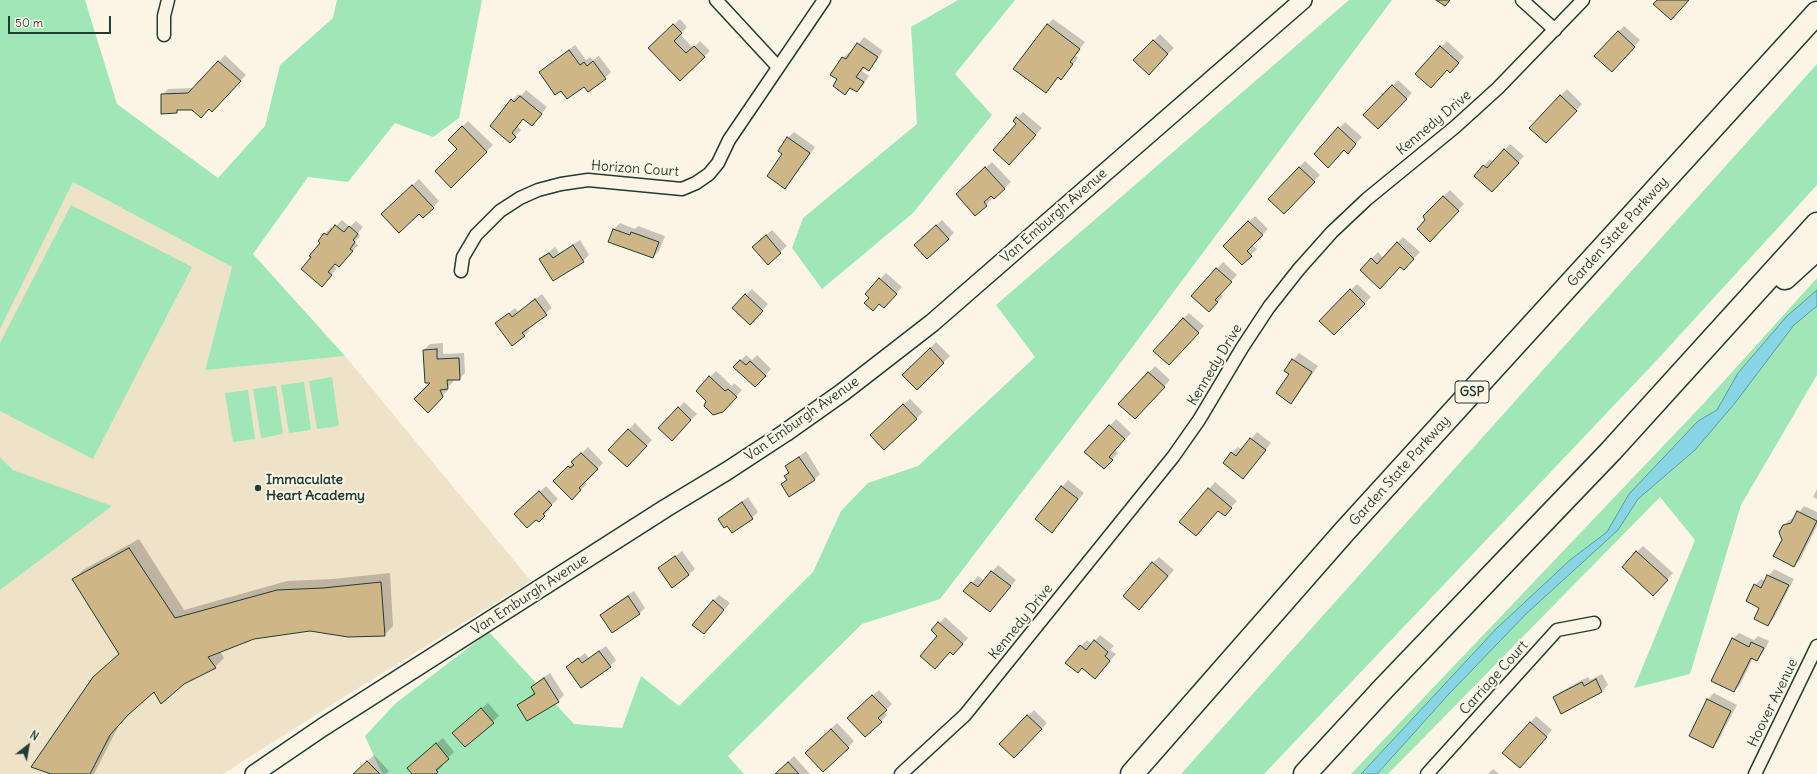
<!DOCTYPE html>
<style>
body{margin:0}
#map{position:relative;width:1817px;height:774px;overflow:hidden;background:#fcf5e5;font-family:Delius,sans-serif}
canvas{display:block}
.north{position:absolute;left:8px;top:726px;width:40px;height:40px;-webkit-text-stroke:3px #fcf5e5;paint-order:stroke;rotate:31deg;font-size:11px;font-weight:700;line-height:16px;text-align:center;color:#1f3d34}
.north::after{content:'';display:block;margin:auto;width:14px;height:18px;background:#1f3d34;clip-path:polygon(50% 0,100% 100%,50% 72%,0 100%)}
.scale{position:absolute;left:8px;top:16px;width:103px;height:18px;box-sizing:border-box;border:2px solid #1f3d34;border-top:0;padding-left:5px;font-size:12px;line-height:14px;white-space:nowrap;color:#1f3d34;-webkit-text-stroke:3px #fcf5e5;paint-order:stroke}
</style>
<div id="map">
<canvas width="1817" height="774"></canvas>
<div class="north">N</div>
<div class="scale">50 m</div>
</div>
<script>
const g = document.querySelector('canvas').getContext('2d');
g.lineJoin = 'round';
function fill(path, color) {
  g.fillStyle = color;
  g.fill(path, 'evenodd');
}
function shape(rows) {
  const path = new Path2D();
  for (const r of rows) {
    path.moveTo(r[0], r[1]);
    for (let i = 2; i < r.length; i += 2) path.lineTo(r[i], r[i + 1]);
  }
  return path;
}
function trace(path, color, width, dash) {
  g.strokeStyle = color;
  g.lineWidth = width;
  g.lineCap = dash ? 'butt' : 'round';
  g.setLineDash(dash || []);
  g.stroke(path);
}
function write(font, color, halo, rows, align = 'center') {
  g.font = font + ' Delius,sans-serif';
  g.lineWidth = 4;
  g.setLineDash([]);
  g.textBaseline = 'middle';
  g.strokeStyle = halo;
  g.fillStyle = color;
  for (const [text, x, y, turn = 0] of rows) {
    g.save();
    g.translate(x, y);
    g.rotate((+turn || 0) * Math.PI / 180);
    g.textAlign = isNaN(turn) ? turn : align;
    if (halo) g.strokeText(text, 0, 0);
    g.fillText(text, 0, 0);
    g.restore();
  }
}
const built = shape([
 [73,182,232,267,205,369,345,356,531,581,347,695,223,774,0,774,0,590,111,506,13,470,0,457,0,329]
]);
const green = shape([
 [0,0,85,0,117,104,218,178,265,126,280,65,333,18,337,0,482,0,459,118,433,137,395,123,348,182,308,177,253,254,345,356,205,370,232,267,73,182,0,329],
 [958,0,1015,0,955,74,992,115,913,213,822,289,792,248,803,218,917,124,911,27],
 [1349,0,1392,0,1104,385,940,599,862,624,728,756,744,774,382,774,365,736,396,703,489,632,574,724,622,728,641,676,679,706,813,572,841,511,868,483,918,466,1035,357,996,305],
 [1817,64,1817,185,1657,360,1264,774,1181,774],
 [71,205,192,267,93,459,0,411,0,343],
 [1817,278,1817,375,1741,505,1690,674,1634,688,1695,540,1660,497,1388,774,1351,774,1704,403],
 [332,377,339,426,317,429,309,381],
 [304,382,311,430,289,433,281,385],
 [276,386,283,434,261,438,253,389],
 [248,390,255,439,233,442,225,393],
 [0,457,13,470,112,506,0,590]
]);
const water = shape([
 [1817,290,1817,306,1794,325,1735,403,1695,450,1638,499,1618,530,1526,614,1448,695,1377,774,1361,774,1496,629,1570,560,1607,532,1629,494,1698,421,1717,410,1738,373,1787,316,1817,290]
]);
const shadow = shape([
 [680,19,687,27,680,34,693,48,700,41,710,51,680,80,649,48],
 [1053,19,1085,42,1075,55,1078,58,1061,79,1047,25],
 [1624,26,1640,40,1618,65,1618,32],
 [1160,34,1174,48,1149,73,1135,60],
 [864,37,883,51,869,70,864,67,862,71,869,76,863,85,857,91,851,87,845,93,838,79,832,75,843,58,849,52,851,53],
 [1447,41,1464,57,1456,66,1441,47],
 [575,45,586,60,590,57,593,60,599,56,611,72,605,78,584,85,561,89,540,72],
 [225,55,246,75,218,105,209,108,180,109,176,112,162,95,168,89,195,88],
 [1398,80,1412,93,1378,128,1364,115],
 [1567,89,1582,104,1552,136,1531,128],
 [526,90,547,107,538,119,524,118,517,126,521,130,510,142,491,126,512,100,518,94,521,96],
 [1023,112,1042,128,1015,157,1017,124,1014,121],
 [468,121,493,145,451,186,458,149,449,140],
 [1345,122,1362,137,1354,146,1315,154],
 [794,132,815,147,791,181,785,187,784,154,788,138],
 [1510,144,1524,156,1498,185,1475,176,1490,159,1493,162],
 [1305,161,1320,175,1284,213,1269,199],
 [992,162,1011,182,994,198,991,194,989,196,992,199,986,205,963,188],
 [419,179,439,201,433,207,419,213,388,208],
 [1450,190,1464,204,1430,240,1427,220,1424,217],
 [1255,216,1268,229,1252,245,1257,249,1242,264,1224,246],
 [342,220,350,227,356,221,363,227,358,233,360,236,355,242,358,245,345,260,335,263,333,265,337,268,328,279,313,257,321,242,319,241,331,227,333,229],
 [942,220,954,233,948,239,922,239],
 [620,223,635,229,638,226,665,236,659,251,653,257,614,229],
 [772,230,787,246,768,263,759,241],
 [1403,237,1420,252,1404,269,1400,266,1361,270,1378,252,1383,258],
 [580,240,589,255,583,261,540,259,555,247,559,253],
 [1223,262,1237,275,1220,293,1223,296,1215,305,1192,296],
 [886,273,902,287,890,301,871,298,866,294],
 [1357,284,1371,297,1334,334,1320,321],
 [752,289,768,304,756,317,733,308],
 [542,294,552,308,528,328,530,330,524,336,497,323,515,308,518,312],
 [1189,313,1204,326,1175,358,1183,319],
 [936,342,950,356,917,388,903,375],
 [443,343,443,354,464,353,465,373,459,379,453,379,453,382,447,388,448,390,428,411,433,381,426,382,424,350,430,344],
 [1299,353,1318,366,1297,396,1291,402,1290,373,1286,370],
 [746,355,752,360,757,355,771,369,755,386,735,367],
 [1155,366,1170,380,1141,412,1120,404],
 [716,371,732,386,734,383,742,390,729,404,708,400,710,377],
 [910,399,923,412,884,449,878,429],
 [684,402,697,414,672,439,660,428],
 [1116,419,1131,433,1115,450,1118,453,1110,462,1086,452],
 [635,423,652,440,633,460,610,450],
 [1257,432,1271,443,1243,478,1232,453,1238,447,1242,450],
 [588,447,603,463,585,482,587,484,572,499,554,481],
 [806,451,820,474,814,480,782,485,787,479,785,476,790,472,786,466],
 [1068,480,1084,493,1052,532,1036,519],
 [1215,482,1237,501,1230,509,1218,510,1181,522],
 [546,486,558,499,549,507,550,509,539,521,522,508],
 [1817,489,1817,499,1813,497],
 [748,497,758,512,752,518,727,524,719,519],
 [1804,506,1817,512,1817,526,1800,560,1794,566,1783,540,1784,525,1791,519,1795,518],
 [139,539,184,610,287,581,333,579,390,573,393,626,384,635,310,630,254,638,220,651,224,658,215,667,154,691,132,710,119,725,94,774,54,774,124,652,74,580,83,570],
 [1643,546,1673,573,1659,588,1637,552],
 [682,551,695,569,688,575,660,568],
 [1159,557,1174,570,1145,602,1153,563],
 [998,565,1016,580,995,605,965,591,978,576,984,581],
 [1774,569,1794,579,1774,618,1768,625,1760,608,1755,585,1761,579,1765,581],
 [634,591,645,608,639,614,601,615,607,609],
 [719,595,730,603,710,627,713,601],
 [945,617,968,638,959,648,933,630],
 [1739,633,1754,640,1758,636,1769,641,1763,653,1757,660,1753,658,1740,685,1734,691,1733,639],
 [1100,635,1114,646,1110,650,1116,654,1095,678,1081,646,1087,640,1092,644],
 [606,646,616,660,610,666,567,667,585,653,589,658],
 [550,673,564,695,558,701,518,705,535,692,532,687,538,681],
 [1602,674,1608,685,1602,691,1562,712,1554,698,1560,692,1588,677,1590,680],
 [879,690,892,704,884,712,887,715,881,721,854,712],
 [1714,693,1737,705,1718,741,1712,747,1690,735,1708,699],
 [488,703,499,716,465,746,460,727],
 [1034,710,1047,723,1014,757,1000,744],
 [1536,716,1552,730,1526,761,1504,753],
 [837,723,854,741,848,747,812,747],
 [443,738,454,752,442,764,443,766,434,774,413,774,414,762],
 [374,755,389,771,386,774,354,774],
 [794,756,810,774,776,774],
 [1493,769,1499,774,1488,774]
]);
const building = shape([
 [1436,0,1450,0,1445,6,1436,0],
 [1657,0,1689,0,1671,20,1653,4,1657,0],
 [673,24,682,33,674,41,686,53,694,46,705,57,680,81,648,48,673,24],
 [1047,24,1080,49,1070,62,1073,64,1061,80,1058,77,1046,93,1013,69,1047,24],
 [1618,31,1635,47,1612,72,1594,56,1618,31],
 [1153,40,1168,54,1149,75,1133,60,1153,40],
 [857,43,878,57,869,71,863,67,856,77,864,82,857,92,850,88,845,95,833,86,837,79,830,75,842,57,846,59,857,43],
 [1440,46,1459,63,1450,73,1447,70,1431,88,1415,74,1440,46],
 [569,50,580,65,584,62,587,66,593,61,606,79,588,92,584,87,567,99,561,91,555,95,539,72,569,50],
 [218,61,241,81,212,112,209,109,201,118,192,110,177,110,177,113,161,114,161,94,188,93,218,61],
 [1392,85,1407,99,1378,129,1363,115,1392,85],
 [1560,95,1577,111,1546,143,1529,128,1560,95],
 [520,96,542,114,532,126,523,119,512,133,516,137,510,143,490,126,511,99,514,102,520,96],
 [1016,117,1036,135,1009,165,993,150,1016,124,1013,121,1016,117],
 [462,126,487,152,451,188,435,171,457,149,448,140,462,126],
 [1338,127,1356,144,1348,154,1344,150,1328,168,1314,154,1338,127],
 [787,137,810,153,785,189,767,176,782,154,778,151,787,137],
 [1504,149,1519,163,1492,192,1474,176,1483,165,1487,168,1504,149],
 [985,167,1005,189,994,199,991,196,984,202,987,206,975,216,956,194,985,167],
 [1299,167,1315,182,1284,214,1268,199,1299,167],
 [412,185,434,208,423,218,419,214,399,233,381,214,412,185],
 [1443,196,1459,211,1430,242,1417,229,1425,220,1423,216,1443,196],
 [1248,221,1263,235,1247,251,1252,256,1242,265,1223,246,1248,221],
 [335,225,344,232,349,226,358,234,353,240,355,242,350,249,353,251,339,267,335,264,328,272,332,275,322,287,301,269,311,257,309,256,320,243,318,241,324,233,327,235,335,225],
 [936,225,949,239,927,259,914,245,936,225],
 [613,229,630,235,631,232,659,242,653,258,608,242,613,229],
 [766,235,781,253,768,265,752,247,766,235],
 [1397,242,1414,259,1404,270,1400,267,1380,289,1360,270,1371,258,1377,264,1397,242],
 [573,245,584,262,553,281,539,259,549,253,553,258,573,245],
 [1216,268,1232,282,1215,300,1218,302,1209,312,1191,296,1216,268],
 [879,278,897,294,884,308,879,304,873,311,864,303,869,298,865,294,879,278],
 [1350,289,1365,304,1334,335,1319,321,1350,289],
 [745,294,763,311,750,325,732,308,745,294],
 [535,299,547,315,522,333,525,336,512,346,495,323,509,313,512,317,535,299],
 [1183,318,1199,333,1169,365,1153,351,1183,318],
 [930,348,944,363,917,390,902,375,930,348],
 [437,349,437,359,459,358,460,380,447,380,448,389,440,390,443,397,428,413,414,399,430,383,425,383,423,350,437,349],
 [1292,359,1312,372,1291,404,1276,393,1289,374,1284,371,1292,359],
 [740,360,746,365,750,361,766,376,755,387,733,367,740,360],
 [1148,372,1165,387,1135,419,1118,404,1148,372],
 [709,376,725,391,728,389,737,397,723,412,713,415,704,406,706,401,696,391,709,376],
 [903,404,917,419,884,450,870,435,903,404],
 [678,407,691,420,672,441,658,428,678,407],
 [1109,425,1125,439,1109,457,1113,460,1104,469,1084,452,1109,425],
 [628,429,647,446,627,467,608,450,628,429],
 [1250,438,1266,450,1243,479,1223,463,1231,452,1236,456,1250,438],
 [581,453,598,469,579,488,581,490,572,500,553,481,568,466,570,468,574,465,571,462,581,453],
 [799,457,815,480,789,497,781,484,787,480,784,476,789,473,785,466,799,457],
 [1061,486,1078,499,1052,533,1035,519,1061,486],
 [1208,488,1232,508,1225,516,1218,511,1196,536,1179,522,1208,488],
 [539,491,552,505,543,514,545,516,539,522,536,520,527,528,514,514,539,491],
 [742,502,753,519,732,533,727,526,724,528,718,519,742,502],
 [1797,511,1817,521,1794,567,1773,556,1782,540,1779,532,1783,525,1791,523,1797,511],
 [129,548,175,618,277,590,323,588,381,582,385,636,348,637,310,631,254,639,208,657,216,668,184,684,161,704,154,692,128,715,110,735,90,774,51,774,31,767,93,677,119,654,72,579,129,548],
 [1636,551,1668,580,1653,596,1622,567,1636,551],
 [675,556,689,575,672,588,658,568,675,556],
 [1152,562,1168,576,1139,610,1123,596,1152,562],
 [991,571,1011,586,990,612,963,591,971,582,978,587,991,571],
 [1767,575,1789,585,1768,626,1754,619,1759,608,1746,601,1754,584,1761,588,1767,575],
 [628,596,640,614,612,633,600,615,628,596],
 [713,600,724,610,704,634,692,625,713,600],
 [938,622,963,644,953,655,950,652,935,669,920,656,937,636,931,630,938,622],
 [1732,638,1749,647,1751,642,1764,648,1757,661,1751,658,1734,692,1711,681,1732,638],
 [1094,640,1108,652,1105,656,1110,661,1095,679,1082,668,1078,673,1065,663,1080,645,1086,650,1094,640],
 [599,651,611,667,581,688,566,667,578,658,582,663,599,651],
 [544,678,559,702,527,721,517,705,535,694,531,687,544,678],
 [1596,679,1602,692,1561,714,1553,697,1582,682,1584,686,1596,679],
 [872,695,887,710,878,718,882,722,865,737,847,718,872,695],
 [1707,699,1731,711,1713,748,1689,736,1707,699],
 [481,708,494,723,465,747,452,733,481,708],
 [1027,715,1042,729,1014,758,999,744,1027,715],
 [1530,722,1547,737,1520,768,1502,753,1530,722],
 [831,729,849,748,823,772,805,753,831,729],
 [436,743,449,759,436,770,438,772,436,774,412,774,407,768,436,743],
 [367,761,380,774,353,774,367,761],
 [788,762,799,774,775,774,788,762]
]);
const street = shape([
 [716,0,778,67],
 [1522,0,1555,30],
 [164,35,164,16,168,0],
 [461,271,463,257,476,235,500,211,520,198,538,190,561,184,588,180,682,189,696,183,709,174,718,163,729,140,824,0],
 [901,774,965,715,1173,457,1199,420,1242,348,1269,307,1299,269,1332,232,1367,199,1455,127,1498,88,1583,0],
 [1427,774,1557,630,1594,623],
 [1755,774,1817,646]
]);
const secondary = shape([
 [254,774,323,727,666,508,727,471,785,433,843,392,932,323,1303,0]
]);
const highway = shape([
 [1785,278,1817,249],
 [1132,774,1344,532,1817,13],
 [1305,774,1384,688,1611,451,1817,224]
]);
const markers = [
 [258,488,4,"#1f3d34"]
];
const shields = [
 [1472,392,34]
];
const shieldNames = [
 ["GSP",1472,392]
];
const streetNames = [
 ["Kennedy Drive",1434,123,-40],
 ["Horizon Court",635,169,4],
 ["Van Emburgh Avenue",1054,216,-41],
 ["Garden State Parkway",1618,232,-48],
 ["Kennedy Drive",1215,365,-59],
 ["Van Emburgh Avenue",802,419,-35],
 ["Garden State Parkway",1400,471,-48],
 ["Van Emburgh Avenue",530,595,-33],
 ["Kennedy Drive",1021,622,-51],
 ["Carriage Court",1494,678,-48],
 ["Hoover Avenue",1773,703,-64]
];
const poiNames = [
 ["Immaculate",266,480],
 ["Heart Academy",266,496]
];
fill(built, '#eee2c8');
fill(green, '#9fe7b6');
fill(water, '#88d6e5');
trace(water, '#5e999e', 1);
fill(shadow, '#0003');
fill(building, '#cfb686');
trace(building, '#1f3d34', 1);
trace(street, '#1f3d34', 15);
trace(secondary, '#1f3d34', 20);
trace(highway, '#1f3d34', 25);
trace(street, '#fcf5e5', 12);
trace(secondary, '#fcf5e5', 17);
trace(highway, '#fcf5e5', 22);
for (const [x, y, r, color] of markers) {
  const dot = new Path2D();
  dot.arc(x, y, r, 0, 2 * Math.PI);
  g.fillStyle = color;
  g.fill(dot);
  trace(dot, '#fcf5e5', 1.5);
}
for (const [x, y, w] of shields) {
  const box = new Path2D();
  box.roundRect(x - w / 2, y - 11, w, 22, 3);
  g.fillStyle = '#fcf5e5';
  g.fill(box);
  trace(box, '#1f3d34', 1);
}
write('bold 13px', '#1f3d34', null, shieldNames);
write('14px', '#1f3d34', '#fcf5e5', streetNames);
write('bold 14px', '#1f3d34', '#fcf5e5', poiNames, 'left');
</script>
